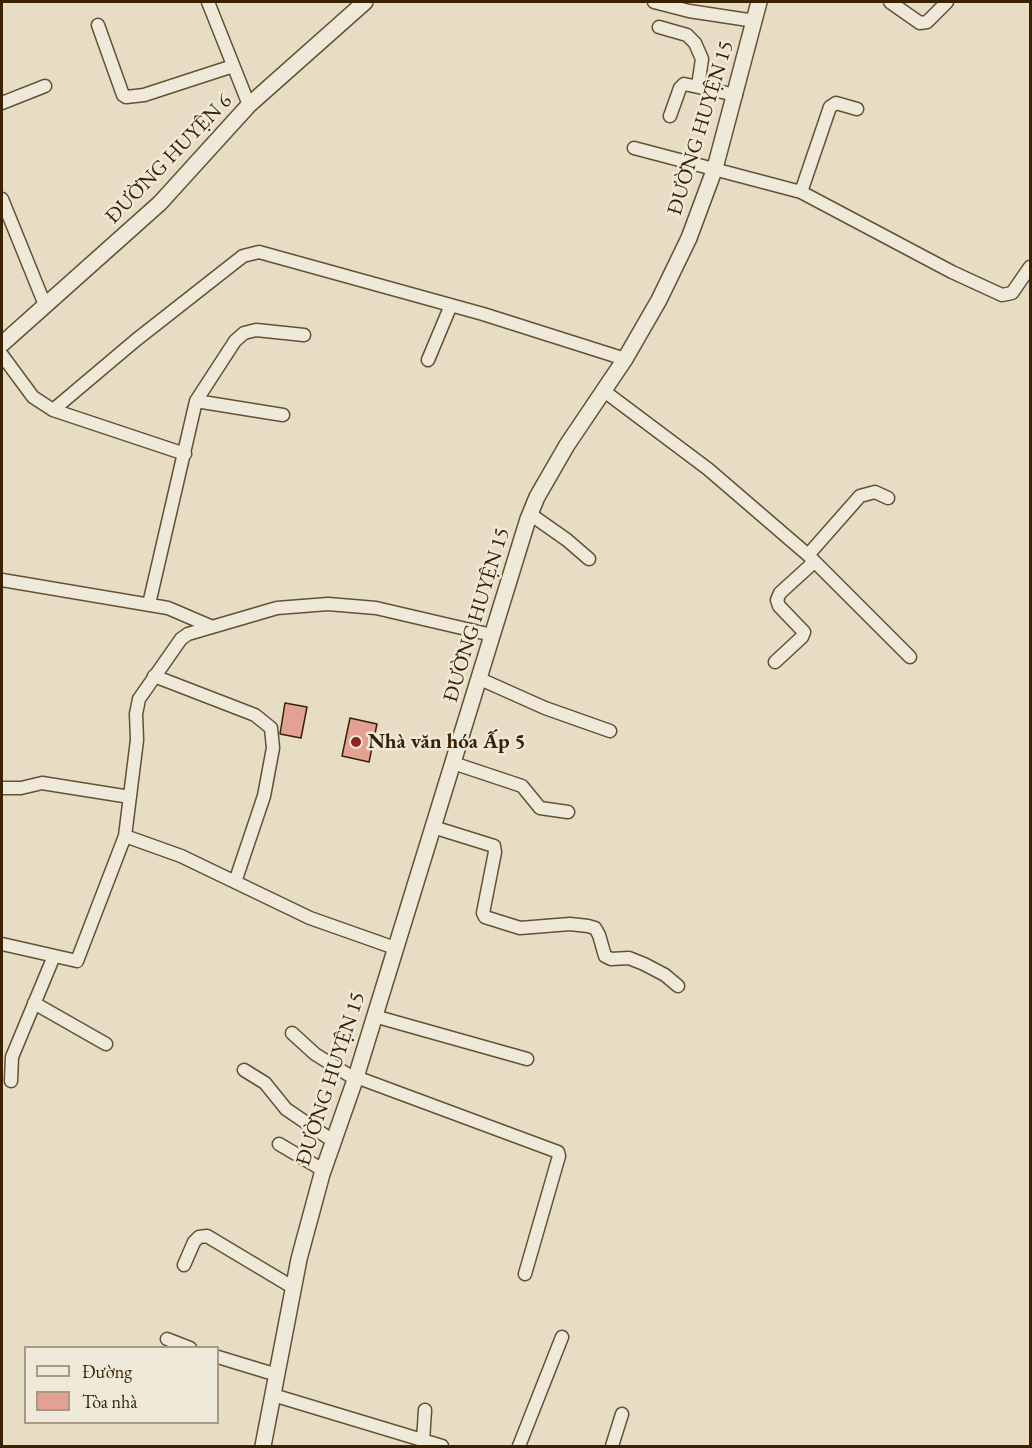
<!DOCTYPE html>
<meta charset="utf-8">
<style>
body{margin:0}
#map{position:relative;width:1032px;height:1448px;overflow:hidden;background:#e6ddc4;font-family:"EB Garamond",serif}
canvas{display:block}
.frame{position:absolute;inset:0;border:3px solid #3a2201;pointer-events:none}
.legend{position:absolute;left:24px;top:1346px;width:195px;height:78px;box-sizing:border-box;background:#efe9d9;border:2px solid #a79983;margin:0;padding:8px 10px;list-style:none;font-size:18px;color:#3a2201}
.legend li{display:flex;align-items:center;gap:12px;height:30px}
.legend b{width:30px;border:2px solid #a79983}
</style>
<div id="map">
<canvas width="1032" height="1448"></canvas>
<div class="frame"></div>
<ul class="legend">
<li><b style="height:8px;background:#efe9d9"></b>Đường</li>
<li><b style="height:16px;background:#e2a192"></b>Tòa nhà</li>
</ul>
</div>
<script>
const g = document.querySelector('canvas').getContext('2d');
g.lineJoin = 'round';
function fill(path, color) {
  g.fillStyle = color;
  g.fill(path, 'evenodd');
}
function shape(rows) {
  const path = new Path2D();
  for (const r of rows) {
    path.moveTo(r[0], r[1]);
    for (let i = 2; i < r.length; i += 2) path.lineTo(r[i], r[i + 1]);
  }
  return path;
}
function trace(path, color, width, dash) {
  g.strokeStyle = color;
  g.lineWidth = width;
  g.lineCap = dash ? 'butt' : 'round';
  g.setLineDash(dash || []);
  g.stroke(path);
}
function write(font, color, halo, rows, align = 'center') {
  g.font = font + ' "EB Garamond",serif';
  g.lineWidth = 5;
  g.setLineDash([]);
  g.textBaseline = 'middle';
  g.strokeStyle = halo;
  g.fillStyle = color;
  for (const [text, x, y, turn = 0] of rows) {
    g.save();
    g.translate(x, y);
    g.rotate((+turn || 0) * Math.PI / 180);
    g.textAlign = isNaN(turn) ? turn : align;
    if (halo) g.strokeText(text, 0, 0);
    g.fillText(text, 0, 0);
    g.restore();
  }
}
const building = shape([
 [285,703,307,707,301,738,280,734,285,703],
 [350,718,377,724,369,762,342,756,350,718]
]);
const minor = shape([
 [208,2,249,105],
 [654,2,689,11,755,21],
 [890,2,920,23,927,22,947,2],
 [98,25,123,95,126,97,144,95,233,66],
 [659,27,687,35,695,43,702,59,698,86],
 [2,103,45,86],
 [670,116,680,88,684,84,736,95],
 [634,148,801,192,830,107,836,103,857,109],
 [801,192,952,272,1002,295,1012,293,1030,267],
 [2,199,45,305],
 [2,355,33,397,53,410,136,340,243,256,259,252,483,314,625,359],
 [428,360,451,305],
 [604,391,708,469,808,555,910,657],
 [196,401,283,415],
 [53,410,185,454],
 [530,514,567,540,589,559],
 [808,555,860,496,875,492,888,498],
 [2,580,168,608,210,626],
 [149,604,196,401,235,341,244,333,256,330,304,335],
 [775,662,802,637,804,632,779,606,777,600,780,593,813,563],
 [154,676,255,715,271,728,273,748,264,796,235,882],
 [480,679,545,708,610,731],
 [453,763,522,786,540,808,568,812],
 [2,788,21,788,42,783,130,797],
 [433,827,494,846,495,852,483,913,485,917,520,928,570,924,588,926,595,928,599,935,605,956,611,959,629,958,644,964,665,975,678,986],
 [125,836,137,740,136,714,139,699,181,639,188,634,277,608,328,604,376,608,492,635],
 [2,944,77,961,125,836,181,856,310,918,395,948],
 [34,1003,106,1044],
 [374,1016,527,1059],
 [292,1033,315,1054,355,1079],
 [244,1070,265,1083,286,1109,333,1141],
 [356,1077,558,1152,559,1156,525,1274],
 [11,1081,12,1057,54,956],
 [279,1144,323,1170],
 [184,1265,194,1242,199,1237,207,1236,294,1288],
 [167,1339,190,1348],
 [218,1357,277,1375],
 [273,1395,442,1446],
 [423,1441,425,1410],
 [519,1446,562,1337],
 [612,1446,622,1414]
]);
const tertiary = shape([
 [2,344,160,203,249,105,365,2],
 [263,1446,299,1259,322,1174,356,1077,528,519,537,497,567,445,625,359,659,300,689,238,715,168,759,2]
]);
const markers = [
 [356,742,6,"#8f2418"]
];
const streetNames = [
 ["ĐƯỜNG HUYỆN 15",701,128,-73],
 ["ĐƯỜNG HUYỆN 6",169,159,-46],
 ["ĐƯỜNG HUYỆN 15",477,615,-73],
 ["ĐƯỜNG HUYỆN 15",331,1079,-72]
];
const poiNames = [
 ["Nhà văn hóa Ấp 5",368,742]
];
fill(building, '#e2a192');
trace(building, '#3a2201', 1.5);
trace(minor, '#655132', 15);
trace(tertiary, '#655132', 18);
trace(minor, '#efe9d9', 12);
trace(tertiary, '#efe9d9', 15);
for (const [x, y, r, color] of markers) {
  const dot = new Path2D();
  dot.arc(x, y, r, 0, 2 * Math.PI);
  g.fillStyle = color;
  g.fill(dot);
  trace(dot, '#efe9d9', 2);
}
write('21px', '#3a2201', '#efe9d9', streetNames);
write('bold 21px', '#3a2201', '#efe9d9', poiNames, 'left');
</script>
